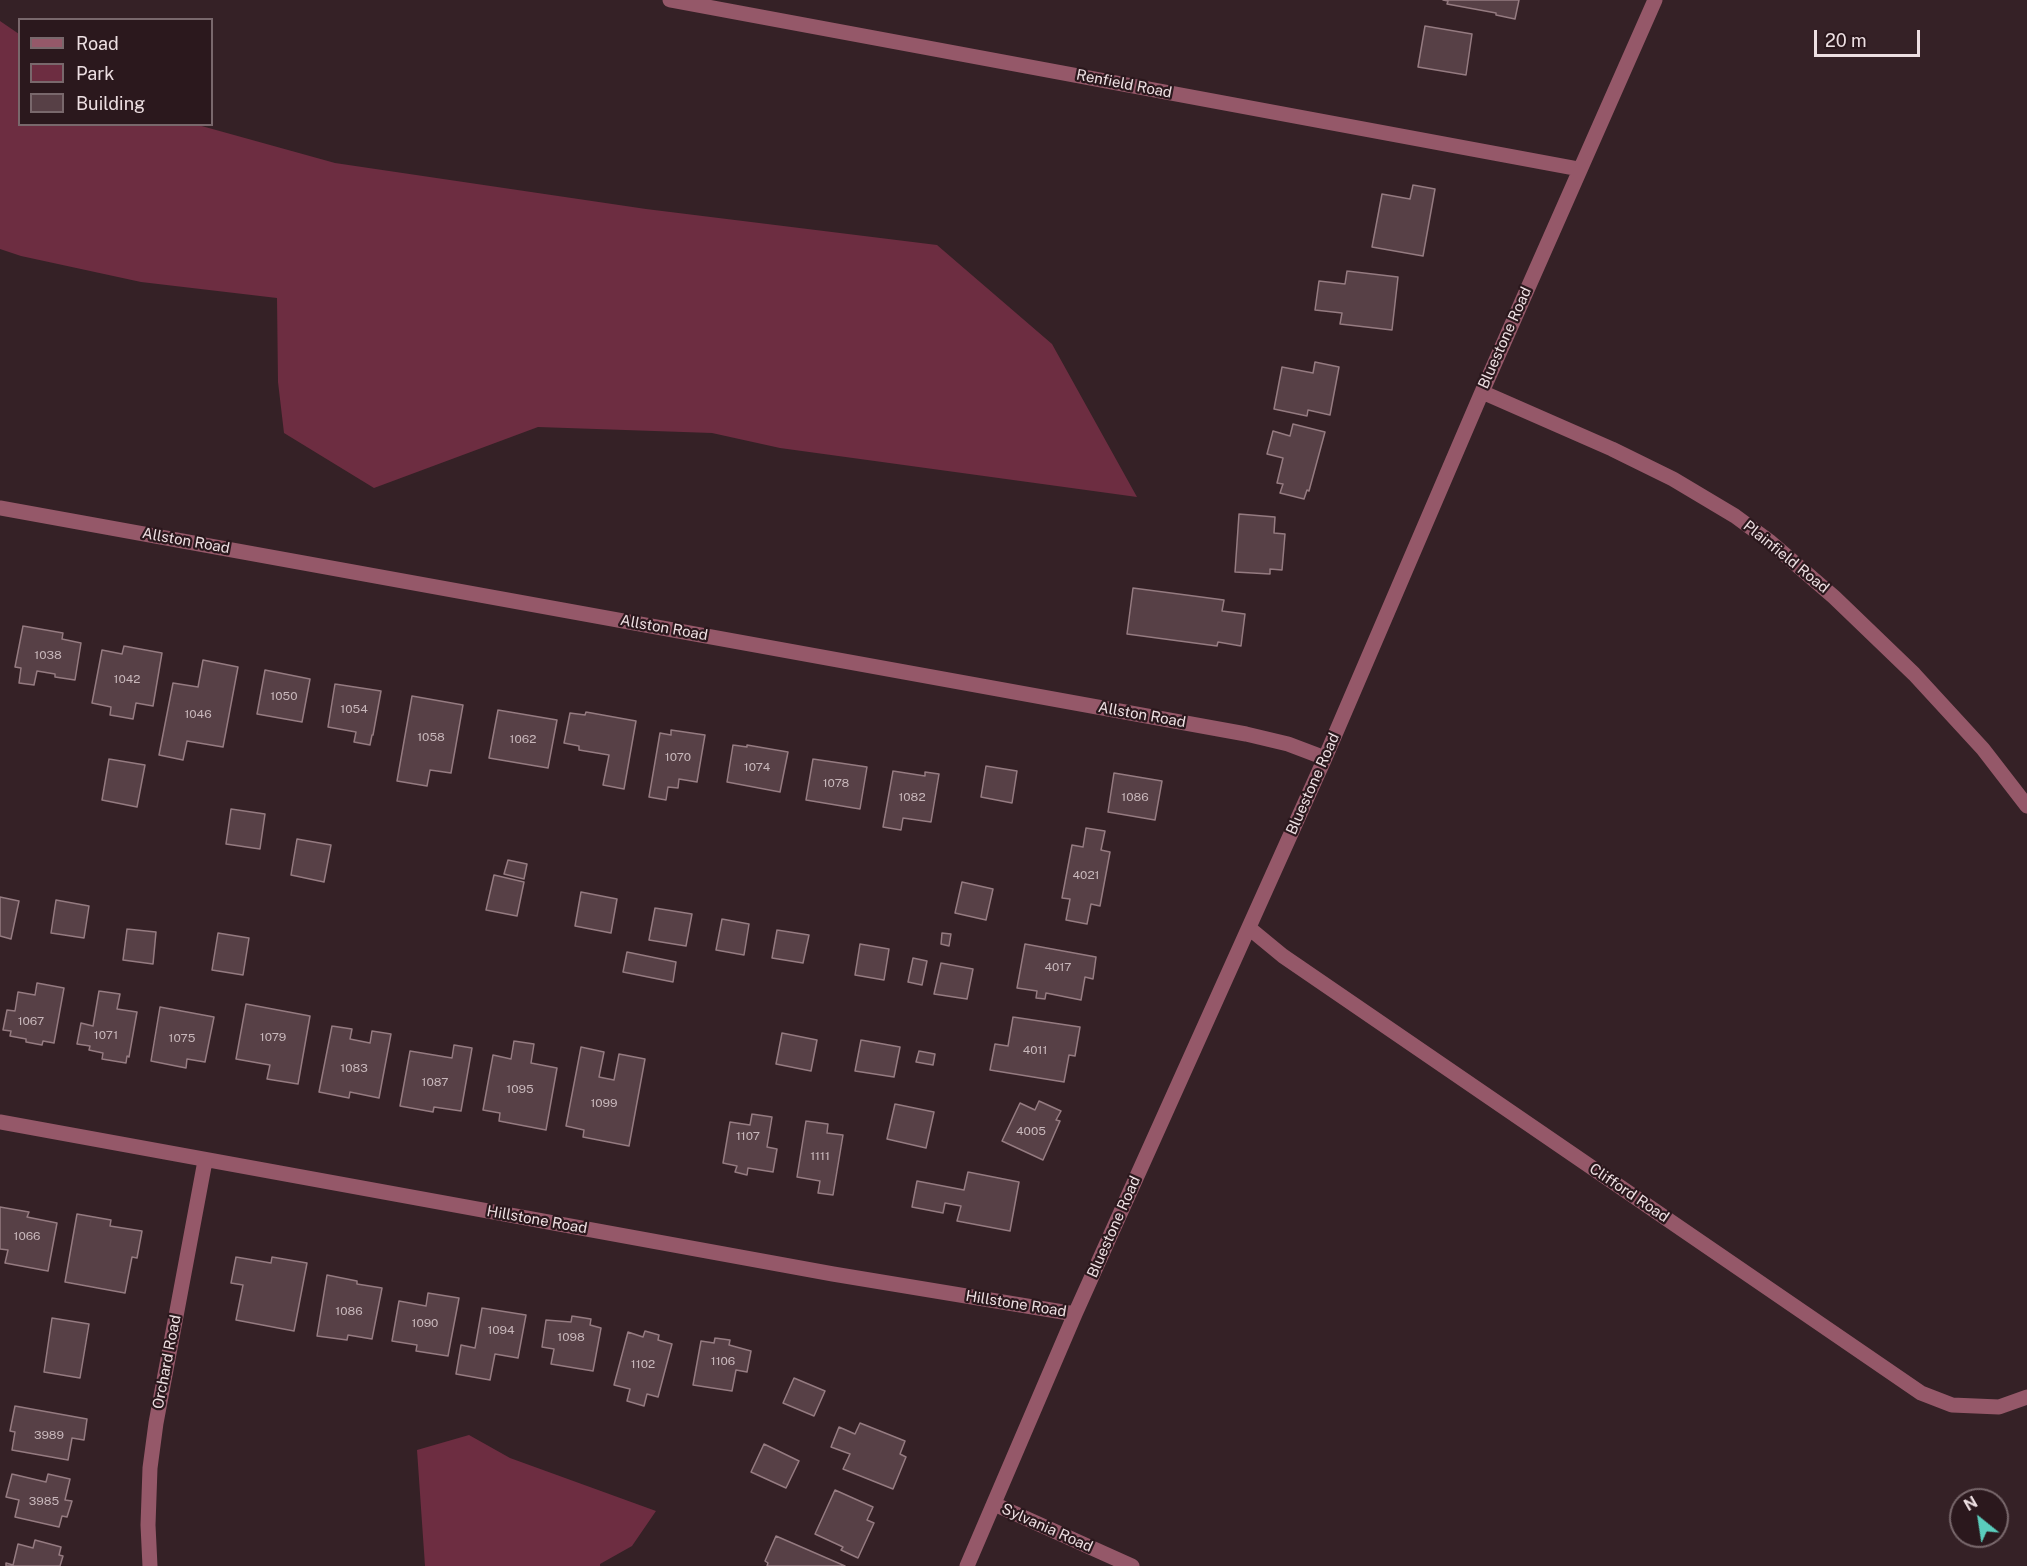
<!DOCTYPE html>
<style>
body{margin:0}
#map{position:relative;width:2027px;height:1566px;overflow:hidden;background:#352126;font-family:"Public Sans",sans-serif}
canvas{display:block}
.legend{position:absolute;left:18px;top:18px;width:195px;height:108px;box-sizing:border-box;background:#2b181d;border:2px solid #79686c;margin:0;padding:8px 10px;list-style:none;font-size:18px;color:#eddfe2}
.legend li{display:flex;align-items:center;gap:12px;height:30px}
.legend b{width:30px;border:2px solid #79686c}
.north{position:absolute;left:1949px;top:1488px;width:60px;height:60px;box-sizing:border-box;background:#2b181d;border:2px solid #79686c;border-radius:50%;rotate:330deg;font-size:16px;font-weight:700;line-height:24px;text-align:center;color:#eddfe2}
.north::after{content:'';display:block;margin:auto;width:21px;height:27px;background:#5acebd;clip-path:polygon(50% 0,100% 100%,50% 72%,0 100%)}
.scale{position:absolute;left:1814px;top:30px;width:106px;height:27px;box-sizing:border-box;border:3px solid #eddfe2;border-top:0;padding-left:8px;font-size:18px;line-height:21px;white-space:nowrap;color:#eddfe2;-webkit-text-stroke:4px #2b181d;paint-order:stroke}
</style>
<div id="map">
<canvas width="2027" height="1566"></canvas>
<ul class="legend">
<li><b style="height:8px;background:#955869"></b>Road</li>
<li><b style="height:16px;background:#6d2d41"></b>Park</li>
<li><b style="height:16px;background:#574046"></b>Building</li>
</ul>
<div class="north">N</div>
<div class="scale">20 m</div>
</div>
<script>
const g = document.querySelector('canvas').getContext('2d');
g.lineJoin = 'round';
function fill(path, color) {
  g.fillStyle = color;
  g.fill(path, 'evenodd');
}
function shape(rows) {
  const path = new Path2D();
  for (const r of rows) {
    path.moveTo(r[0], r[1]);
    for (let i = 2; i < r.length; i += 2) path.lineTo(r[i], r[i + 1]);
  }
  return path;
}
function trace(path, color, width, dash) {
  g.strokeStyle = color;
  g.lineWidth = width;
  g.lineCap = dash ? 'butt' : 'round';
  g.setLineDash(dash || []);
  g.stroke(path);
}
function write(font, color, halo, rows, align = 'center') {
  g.font = font + ' "Public Sans",sans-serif';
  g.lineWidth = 4.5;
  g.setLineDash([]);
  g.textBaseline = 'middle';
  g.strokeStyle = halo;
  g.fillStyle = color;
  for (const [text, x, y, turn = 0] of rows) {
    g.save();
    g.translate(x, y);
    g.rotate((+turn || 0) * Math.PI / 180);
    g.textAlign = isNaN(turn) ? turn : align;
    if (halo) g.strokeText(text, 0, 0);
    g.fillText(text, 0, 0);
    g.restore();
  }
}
const green = shape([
 [0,21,19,34,20,124,198,125,335,163,646,209,937,245,1052,344,1137,497,780,448,712,433,538,427,374,488,284,433,278,382,277,298,141,282,21,256,0,249],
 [469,1435,510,1458,656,1511,632,1546,600,1564,600,1566,425,1566,417,1450]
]);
const building = shape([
 [1443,0,1519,0,1515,19,1496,15,1496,13,1447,4,1448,1,1443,0],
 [1425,26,1472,34,1466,75,1418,67,1425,26],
 [1413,185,1435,189,1423,256,1372,247,1382,194,1410,199,1413,185],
 [1347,271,1398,277,1392,330,1340,324,1342,313,1315,310,1319,281,1345,284,1347,271],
 [1315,362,1339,367,1330,415,1308,410,1307,416,1274,409,1282,367,1313,373,1315,362],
 [1293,424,1325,432,1309,491,1307,490,1304,499,1280,493,1283,484,1277,483,1283,458,1267,454,1273,431,1290,436,1293,424],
 [1239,514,1275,517,1274,533,1285,534,1282,570,1270,569,1270,574,1235,572,1239,514],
 [1133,588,1224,600,1222,611,1245,614,1241,646,1218,642,1217,646,1127,634,1133,588],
 [23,626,63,633,62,639,81,643,75,680,55,677,55,674,37,671,34,685,19,683,21,668,15,667,23,626],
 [124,646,162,653,153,706,136,703,133,719,110,715,111,707,92,703,102,650,122,654,124,646],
 [203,660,238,667,223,747,187,741,183,760,159,755,173,683,198,687,203,660],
 [265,670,310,679,302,722,257,714,265,670],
 [335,684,381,691,373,735,372,735,370,745,354,742,356,732,328,727,335,684],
 [412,696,463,705,451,773,430,770,427,786,397,781,412,696],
 [498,710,557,720,548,768,489,758,498,710],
 [586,712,636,721,624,789,603,785,609,755,579,750,579,746,564,743,570,713,585,715,586,712],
 [671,730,705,735,697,782,679,779,678,788,668,787,666,800,649,797,660,733,671,735,671,730],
 [733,745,747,747,747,745,788,752,780,792,727,782,733,745],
 [109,759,145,765,137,807,102,800,109,759],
 [813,759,867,767,860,809,806,800,813,759],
 [986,766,1017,771,1012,803,981,797,986,766],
 [893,771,925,776,925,772,939,774,931,822,903,818,901,830,883,827,893,771],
 [1114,773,1162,781,1155,820,1108,812,1114,773],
 [231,809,265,814,260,849,226,844,231,809],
 [1086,828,1105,831,1101,850,1110,852,1100,906,1091,904,1087,924,1066,920,1070,899,1062,898,1072,845,1083,847,1086,828],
 [297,839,331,845,324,882,291,875,297,839],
 [508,860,527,864,524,879,504,874,508,860],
 [494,875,524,882,517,916,486,910,494,875],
 [962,882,993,889,986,920,955,913,962,882],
 [581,892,617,899,611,933,575,926,581,892],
 [0,897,19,901,11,939,0,936,0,897],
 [56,900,89,906,84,938,51,933,56,900],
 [655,908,692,914,686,946,649,940,655,908],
 [722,919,749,924,744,955,716,950,722,919],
 [127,929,156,932,153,964,123,960,127,929],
 [777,930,809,935,803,963,772,958,777,930],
 [218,933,249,938,243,975,212,970,218,933],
 [942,933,951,934,949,946,941,944,942,933],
 [860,944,889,949,884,980,855,975,860,944],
 [1025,944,1096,957,1093,979,1085,977,1081,1000,1046,993,1045,999,1036,998,1037,991,1017,988,1025,944],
 [627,952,676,962,673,982,623,972,627,952],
 [913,958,927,961,922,985,908,982,913,958],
 [941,963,973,969,967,999,934,994,941,963],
 [37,983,64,988,54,1043,43,1041,42,1045,26,1042,26,1039,10,1036,11,1031,3,1030,7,1010,15,1011,18,992,35,995,37,983],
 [99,991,120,994,117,1009,137,1012,129,1057,127,1056,126,1063,102,1059,103,1053,89,1050,90,1046,77,1044,81,1023,93,1026,99,991],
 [246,1004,310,1016,298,1084,267,1079,270,1065,236,1059,246,1004],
 [160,1007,214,1017,205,1062,187,1059,186,1068,151,1061,160,1007],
 [1013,1017,1080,1027,1075,1056,1069,1055,1064,1082,990,1070,995,1044,1008,1046,1013,1017],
 [332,1026,352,1029,350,1039,370,1043,372,1031,391,1034,379,1098,350,1092,349,1098,319,1092,332,1026],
 [782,1033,817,1040,811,1071,776,1064,782,1033],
 [861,1040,900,1047,894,1077,855,1071,861,1040],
 [514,1041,534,1044,531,1063,557,1068,546,1130,499,1121,500,1113,483,1110,493,1055,511,1059,514,1041],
 [454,1045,472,1048,461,1111,434,1107,433,1112,400,1106,410,1051,452,1058,454,1045],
 [581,1047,604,1052,599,1077,614,1080,619,1054,645,1059,629,1146,583,1137,584,1130,566,1126,581,1047],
 [919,1051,935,1054,933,1065,916,1062,919,1051],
 [1039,1101,1061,1111,1056,1120,1060,1121,1043,1160,1002,1141,1020,1103,1035,1110,1039,1101],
 [895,1104,934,1112,926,1148,887,1139,895,1104],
 [752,1114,772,1117,767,1147,777,1149,773,1172,748,1168,747,1175,735,1172,737,1166,723,1163,730,1122,750,1125,752,1114],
 [806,1121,828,1124,827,1133,843,1135,833,1195,818,1193,820,1181,797,1177,806,1121],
 [968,1172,1019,1182,1010,1231,957,1221,961,1206,945,1203,943,1213,912,1207,917,1181,964,1190,968,1172],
 [0,1207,29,1212,27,1217,57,1223,48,1271,5,1263,8,1250,0,1249,0,1207],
 [77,1214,111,1220,110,1226,142,1231,137,1258,132,1257,125,1293,65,1282,77,1214],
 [236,1257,271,1263,272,1257,307,1263,294,1331,236,1320,243,1285,231,1283,236,1257],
 [327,1275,357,1281,357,1284,382,1288,372,1339,348,1335,347,1340,317,1336,327,1275],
 [428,1293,459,1298,448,1356,416,1351,417,1345,392,1341,399,1301,426,1306,428,1293],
 [482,1308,526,1315,518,1358,495,1354,490,1380,456,1374,461,1345,475,1348,482,1308],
 [572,1316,591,1319,590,1325,601,1328,593,1371,551,1364,554,1349,542,1347,546,1320,571,1322,572,1316],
 [52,1318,89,1324,80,1378,44,1372,52,1318],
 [645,1331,659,1335,658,1340,672,1344,658,1397,647,1394,644,1406,627,1401,630,1389,614,1385,628,1332,643,1337,645,1331],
 [715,1338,730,1340,729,1345,751,1351,747,1372,736,1370,732,1391,693,1385,701,1341,714,1343,715,1338],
 [794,1378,825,1391,814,1416,783,1403,794,1378],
 [15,1406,87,1419,84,1440,72,1438,68,1460,12,1450,15,1432,10,1431,15,1406],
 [860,1423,905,1441,900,1454,906,1457,893,1489,843,1469,850,1454,831,1447,839,1427,855,1434,860,1423],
 [764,1444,799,1461,786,1488,751,1472,764,1444],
 [12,1474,46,1482,48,1474,70,1479,65,1500,72,1501,67,1517,62,1516,59,1527,15,1517,19,1500,6,1497,12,1474],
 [835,1490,873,1507,867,1520,874,1523,858,1558,841,1550,843,1547,815,1534,835,1490],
 [776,1536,845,1566,767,1566,768,1563,765,1561,776,1536],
 [35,1540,61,1547,59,1555,63,1556,60,1566,6,1566,6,1563,13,1565,18,1544,33,1548,35,1540]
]);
const minor = shape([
 [670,0,1579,169],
 [1482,392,1612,449,1673,479,1735,516,1769,541,1834,597,1914,674,1983,749,2027,806],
 [0,508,1246,734,1288,744,1325,758],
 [1249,928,1283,956,1921,1393,1952,1405,1999,1407,2027,1397],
 [0,1122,833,1274,1075,1314],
 [994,1504,1132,1566],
 [150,1566,148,1525,150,1468,156,1423,205,1161],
 [967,1566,1075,1314,1325,758,1482,392,1655,0]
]);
const numberNames = [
 ["1038",48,655],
 ["1042",127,679],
 ["1050",284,696],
 ["1054",354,709],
 ["1046",198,714],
 ["1058",431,737],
 ["1062",523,739],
 ["1070",678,757],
 ["1074",757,767],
 ["1078",836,783],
 ["1082",912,797],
 ["1086",1135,797],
 ["4021",1086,875],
 ["4017",1058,967],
 ["1067",31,1021],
 ["1071",106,1035],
 ["1079",273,1037],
 ["1075",182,1038],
 ["4011",1035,1050],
 ["1083",354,1068],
 ["1087",435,1082],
 ["1095",520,1089],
 ["1099",604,1103],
 ["4005",1031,1131],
 ["1107",748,1136],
 ["1111",820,1156],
 ["1066",27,1236],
 ["1086",349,1311],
 ["1090",425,1323],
 ["1094",501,1330],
 ["1098",571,1337],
 ["1106",723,1361],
 ["1102",643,1364],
 ["3989",49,1435],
 ["3985",44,1501]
];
const streetNames = [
 ["Renfield Road",1124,84,11],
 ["Bluestone Road",1505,338,-66],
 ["Allston Road",186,541,10],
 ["Plainfield Road",1786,557,39],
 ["Allston Road",664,628,10],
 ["Allston Road",1142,715,10],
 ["Bluestone Road",1313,784,-66],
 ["Clifford Road",1629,1193,34],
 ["Hillstone Road",537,1220,10],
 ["Bluestone Road",1114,1227,-66],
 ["Hillstone Road",1016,1304,9],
 ["Orchard Road",167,1362,-79],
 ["Sylvania Road",1047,1528,24]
];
fill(green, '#6d2d41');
fill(building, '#574046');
trace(building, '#957b81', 1.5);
trace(minor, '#955869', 15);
write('12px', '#c8b7bb', null, numberNames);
write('15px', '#eddfe2', '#2b181d', streetNames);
</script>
